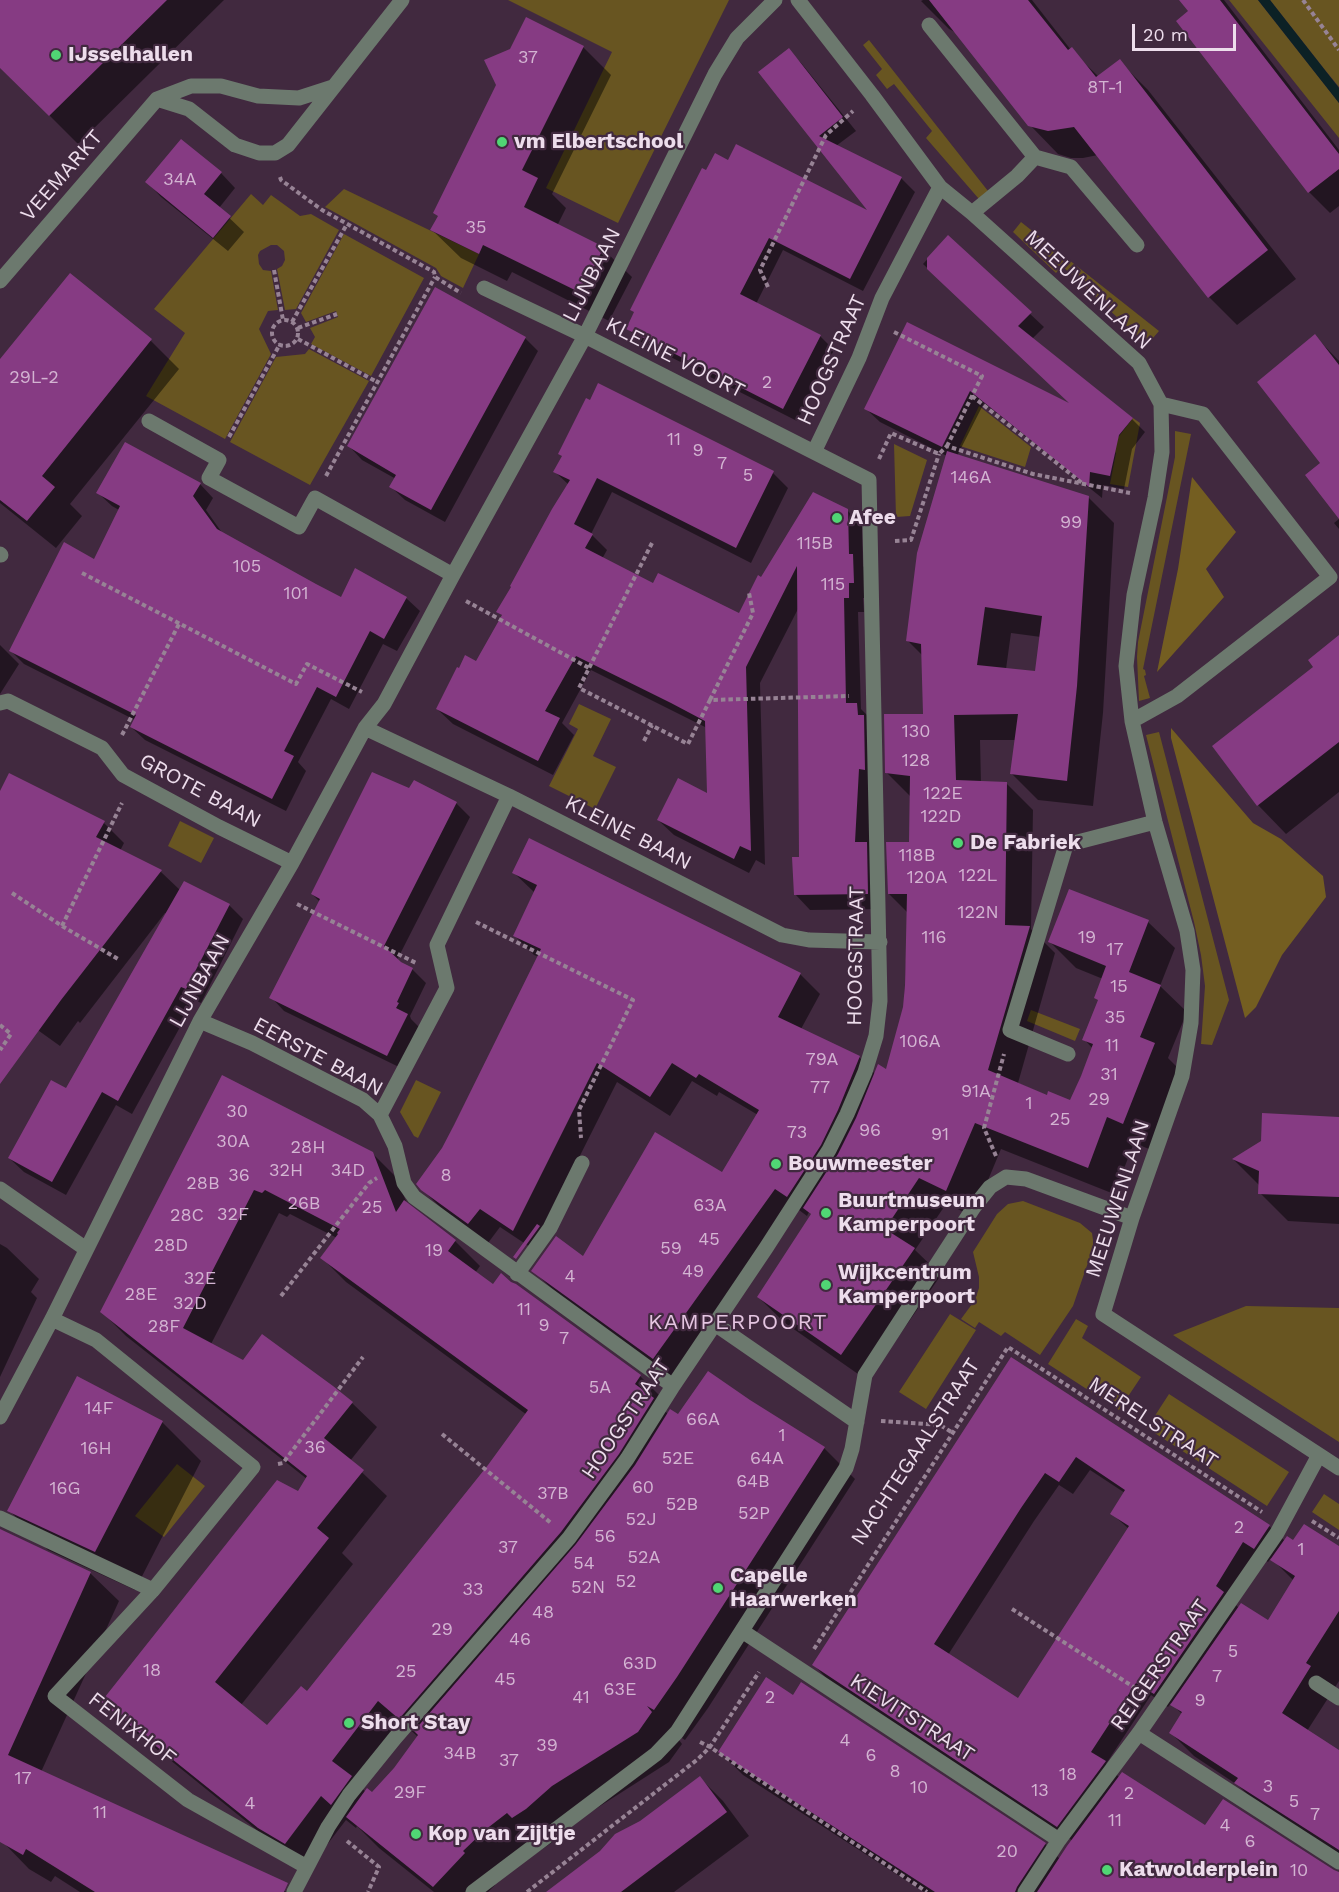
<!DOCTYPE html>
<style>
body{margin:0}
#map{position:relative;width:1339px;height:1892px;overflow:hidden;background:#41293f;font-family:"Work Sans",sans-serif}
canvas{display:block}
.scale{position:absolute;left:1132px;top:24px;width:104px;height:27px;box-sizing:border-box;border:3px solid #edddec;border-top:0;padding-left:8px;font-size:18px;line-height:21px;white-space:nowrap;color:#edddec;-webkit-text-stroke:4px #41293f;paint-order:stroke}
</style>
<div id="map">
<canvas width="1339" height="1892"></canvas>
<div class="scale">20 m</div>
</div>
<script>
const g = document.querySelector('canvas').getContext('2d');
g.lineJoin = 'round';
function fill(path, color) {
  g.fillStyle = color;
  g.fill(path, 'evenodd');
}
function shape(rows) {
  const path = new Path2D();
  for (const r of rows) {
    if (r.length === 3) {
      path.moveTo(r[0] + r[2], r[1]);
      path.arc(r[0], r[1], r[2], 0, 2 * Math.PI);
      continue;
    }
    path.moveTo(r[0], r[1]);
    for (let i = 2; i < r.length; i += 2) path.lineTo(r[i], r[i + 1]);
  }
  return path;
}
function trace(path, color, width, dash) {
  g.strokeStyle = color;
  g.lineWidth = width;
  g.lineCap = dash ? 'butt' : 'round';
  g.setLineDash(dash || []);
  g.stroke(path);
}
function write(font, color, halo, rows, align = 'center') {
  g.font = font + ' "Work Sans",sans-serif';
  g.lineWidth = 4.5;
  g.setLineDash([]);
  g.textBaseline = 'middle';
  g.strokeStyle = halo;
  g.fillStyle = color;
  for (const [text, x, y, turn = 0] of rows) {
    g.save();
    g.translate(x, y);
    g.rotate((+turn || 0) * Math.PI / 180);
    g.textAlign = isNaN(turn) ? turn : align;
    if (halo) g.strokeText(text, 0, 0);
    g.fillText(text, 0, 0);
    g.restore();
  }
}
const green = shape([
 [508,0,729,0,618,223,546,188,612,52],
 [1229,0,1258,0,1339,103,1339,138],
 [1270,0,1339,0,1339,87,1325,70],
 [869,40,988,191,979,199,926,138,932,131,894,84,887,89,876,75,882,69,863,45],
 [344,189,479,254,463,288,441,276,436,268,325,207],
 [251,194,263,205,271,195,300,216,311,214,339,230,296,309,285,310,277,269,282,266,285,260,284,251,277,245,271,245,260,251,258,255,259,264,263,270,271,271,278,310,268,311,259,329,271,354,225,439,146,396,185,333,154,309],
 [1021,222,1159,331,1147,345,1062,266,1056,273,1013,232],
 [344,234,424,278,371,376,311,344,315,337,310,328,338,317,336,311,306,322,301,313],
 [309,349,369,381,310,485,230,442,276,357,305,354],
 [979,406,1031,447,1025,467,960,446],
 [1133,418,1140,423,1128,487,1110,484,1116,453,1110,448],
 [1175,431,1191,434,1143,669,1145,670,1146,675,1144,676,1150,698,1139,701,1137,657,1138,642,1175,457],
 [894,444,927,460,910,516,896,517],
 [579,704,611,719,593,756,616,767,595,809,549,786,578,729,569,724],
 [1159,732,1229,1000,1212,1045,1201,1044,1205,986,1201,955,1194,922,1146,735],
 [180,821,214,838,201,863,168,846],
 [1031,1010,1080,1029,1075,1041,1027,1021],
 [416,1080,441,1092,418,1138,414,1136,400,1112],
 [1023,1201,1080,1223,1092,1233,1093,1240,1093,1248,1073,1306,1040,1355,1005,1332,1001,1336,979,1322,975,1328,961,1319,975,1300,979,1288,979,1277,973,1252,997,1214,1008,1204],
 [1246,1306,1339,1308,1339,1442,1173,1335],
 [950,1314,976,1330,926,1409,899,1392],
 [1076,1319,1088,1326,1082,1338,1141,1377,1119,1410,1048,1364],
 [1169,1394,1289,1472,1267,1506,1147,1428],
 [177,1464,205,1486,164,1537,135,1516],
 [1324,1494,1339,1504,1339,1530,1312,1512]
]);
const forest = shape([
 [1192,477,1236,532,1206,569,1224,597,1157,672,1178,569],
 [1171,728,1253,823,1281,839,1323,876,1326,897,1282,955,1256,1007,1245,1018,1171,738]
]);
const water = shape([
 [1258,0,1270,0,1339,88,1339,103]
]);
const shadow = shape([
 [0,0,224,0,78,144,0,66],
 [923,0,1032,0,1071,50,1099,77,1119,61,1148,90,1296,279,1237,325,1209,297,1098,155,1083,158,1071,158,1058,154,1030,125,957,33,949,29,921,1],
 [1181,0,1224,0,1339,150,1339,206,1330,213,1309,192],
 [583,47,611,75,552,194,566,208,557,226,603,249,632,277,609,321,512,272,507,281,461,258,432,230,498,85],
 [789,50,802,64,856,131,836,146,901,178,915,192,863,291,783,250,756,304,820,336,834,350,797,421,641,342,628,329,707,172,728,162,872,214,761,72],
 [181,141,221,173,235,188,219,208,244,232,228,251,161,197,147,182],
 [948,237,1044,327,1032,339,1132,419,1145,432,1132,449,1124,489,1103,485,1102,498,984,403,957,456,1088,497,1114,523,1103,713,1093,806,1038,800,1012,774,1016,740,980,740,981,783,1007,784,1033,810,1031,929,1055,953,1018,1083,1048,1096,1070,1102,1093,1049,1084,1039,1099,1001,1103,979,1076,968,1050,942,1148,922,1175,948,1160,986,1187,1012,1168,1058,1181,1071,1149,1149,1134,1143,1114,1194,1001,1149,973,1216,946,1204,915,1250,941,1275,868,1381,785,1323,758,1297,812,1215,809,1212,807,1216,795,1207,673,1378,553,1290,533,1270,583,1258,722,1174,758,1115,719,1092,717,1096,692,1081,670,1116,617,1082,533,1249,500,1227,488,1243,443,1210,422,1189,539,957,534,955,514,935,534,892,514,873,800,974,820,994,801,1029,859,1057,875,1074,887,1071,904,1007,908,913,889,894,910,844,911,797,886,772,925,715,923,656,907,640,947,456,880,422,866,409,908,324,1074,406,923,264],
 [1011,633,1041,637,1036,672,1006,669],
 [1315,336,1339,361,1339,516,1322,463],
 [525,338,538,351,445,522,405,500,391,487,396,479,362,460,349,446],
 [151,341,179,369,70,504,82,516,56,548,0,503,0,362],
 [555,472,773,473,788,488,751,563,612,492,591,534,607,550,602,559,654,585,740,615,761,579,847,510,862,526,863,566,868,571,869,598,863,598,864,612,858,612,861,709,872,720,883,909,810,910,795,894,800,859,799,607,760,683,765,865,756,860,749,873,674,835,658,820,709,795,707,728,591,670,562,723,574,735,553,775,453,724,437,709,477,663,503,616,498,612,569,485],
 [200,484,213,498,206,510,223,534,341,599,406,598,420,611,397,651,383,644,349,709,331,699,298,762,306,771,286,811,145,740,131,727,135,720,24,664,11,651,94,561,119,510,112,506,98,493],
 [1339,519,1339,529,1334,523],
 [1339,637,1339,792,1286,834,1258,805,1214,746,1315,667],
 [0,645,19,664,0,694],
 [410,790,456,803,470,817,397,960,412,969,426,983,410,1016,411,1019,421,1029,401,1068,284,1011,271,997,320,902,312,894],
 [0,794,104,823,124,843,120,851,161,872,180,890,229,905,243,919,201,1003,195,1000,132,1114,116,1105,66,1195,24,1172,9,1158,67,1090,167,914,165,913,80,1023,78,1021,60,1046,0,1003],
 [222,1077,372,1153,397,1178,407,1204,455,1241,480,1266,475,1273,493,1286,510,1283,515,1285,640,1376,665,1401,661,1407,668,1414,678,1416,750,1401,824,1448,855,1479,708,1708,685,1740,674,1733,682,1744,669,1762,583,1817,557,1839,493,1883,495,1885,488,1892,434,1892,379,1848,357,1826,356,1828,346,1820,310,1867,284,1852,128,1726,103,1701,298,1493,307,1479,126,1336,101,1311],
 [279,1213,287,1217,290,1214,337,1238,322,1258,346,1282,527,1415,489,1466,307,1694,267,1727,241,1705,353,1564,342,1553,387,1496,350,1461,377,1427,352,1403,244,1362,211,1344],
 [404,1724,418,1737,395,1769,372,1794,366,1792,357,1784],
 [1339,1119,1339,1224,1288,1221,1260,1193,1260,1186,1234,1160],
 [0,1244,7,1248,39,1279,31,1292,37,1298,0,1377],
 [1012,1359,1269,1526,1285,1541,1339,1548,1339,1681,1307,1731,1339,1752,1339,1857,1259,1806,1239,1786,1194,1756,1171,1733,1182,1714,1171,1703,1168,1707,1151,1695,1106,1764,1120,1778,1206,1827,1339,1873,1339,1892,924,1892,743,1775,720,1752,794,1697,1045,1844,1060,1859,1073,1841,827,1679,814,1665],
 [1090,1470,1125,1493,1112,1514,1129,1529,1019,1700,948,1655,1034,1521,1059,1485,1073,1494],
 [1258,1555,1268,1562,1271,1558,1294,1581,1269,1622,1239,1608,1230,1599],
 [162,1422,201,1461,135,1590,48,1550,9,1510],
 [0,1531,90,1573,119,1601,41,1772,272,1878,286,1892,80,1892,55,1876,51,1882,29,1869,1,1840],
 [700,1778,723,1801,749,1836,674,1892,548,1892]
]);
const building = shape([
 [0,0,167,0,49,116,0,68],
 [929,0,1028,0,1068,50,1072,47,1096,77,1120,59,1268,250,1208,298,1074,127,1048,131,1028,126],
 [1179,0,1220,0,1339,154,1339,169,1308,193,1176,21,1188,11],
 [526,17,584,46,522,170,538,178,524,207,604,247,581,293,483,245,479,254,430,230,438,216,433,213,435,209,496,85,484,60,510,49],
 [789,48,843,117,819,136,902,177,850,279,769,238,740,294,821,335,783,409,626,329,634,312,630,310,650,270,702,168,706,170,715,153,728,160,736,144,867,210,758,72],
 [181,139,222,172,204,194,231,216,213,238,145,182],
 [948,235,1032,312,1018,326,1133,418,1119,435,1110,476,1090,472,1089,487,970,391,942,447,864,409,907,322,1069,403,927,269,927,258],
 [70,273,152,339,42,476,55,487,27,521,0,500,0,359],
 [435,287,526,337,431,510,389,487,396,475,347,446],
 [1315,334,1339,365,1339,519,1305,475,1320,463,1257,382],
 [598,383,774,471,736,548,597,478,574,524,593,534,585,548,653,583,658,573,739,613,758,575,761,577,813,492,848,509,849,554,853,554,854,583,849,583,849,598,844,598,846,703,857,703,858,715,864,715,865,770,859,769,855,842,867,842,868,894,794,895,792,857,799,857,797,566,746,667,751,851,740,846,734,859,657,820,678,778,707,793,705,721,671,703,576,656,545,711,560,718,538,761,436,709,457,667,459,668,465,655,476,661,502,615,496,612,511,587,510,586,552,509,570,480,553,472,562,456,558,454,586,398,590,400],
 [125,442,201,483,193,496,217,529,316,584,341,597,355,568,407,597,384,639,370,631,336,697,317,687,284,751,294,756,272,799,130,727,136,715,9,651,64,542,94,559,120,506,96,493],
 [947,451,1089,496,1077,686,1067,781,1010,774,1018,714,954,715,956,780,1007,782,1005,925,1030,926,988,1070,1047,1095,1048,1091,1070,1100,1081,1076,1093,1044,1082,1040,1098,1000,1094,998,1106,966,1048,942,1069,889,1149,920,1129,972,1161,985,1140,1037,1155,1043,1123,1124,1107,1117,1088,1168,975,1123,946,1191,919,1178,885,1229,915,1248,841,1355,757,1297,811,1214,803,1208,838,1154,856,1118,878,1064,886,1069,903,1007,905,985,907,894,888,894,886,842,909,842,910,776,885,773,884,714,923,714,921,644,906,641,917,553],
 [985,607,1042,616,1035,671,977,665],
 [1339,635,1339,742,1257,806,1212,746,1313,667,1308,660],
 [372,772,409,788,414,780,457,802,384,946,401,962,413,968,397,1002,399,1003,396,1008,408,1014,387,1056,269,998,320,899,311,894],
 [9,773,105,821,96,837,162,870,61,1000,0,1084,0,791],
 [529,838,801,973,778,1017,860,1056,838,1110,821,1145,787,1197,775,1189,653,1359,531,1271,556,1236,583,1256,655,1132,722,1172,759,1110,699,1074,696,1078,672,1063,650,1097,597,1063,513,1231,480,1209,468,1224,421,1190,416,1184,442,1148,454,1125,541,949,513,936,537,885,512,873],
 [184,881,230,904,186,989,181,987,118,1101,102,1092,52,1182,8,1158,51,1080,66,1088],
 [222,1075,373,1152,396,1212,404,1200,456,1240,448,1251,493,1284,501,1273,511,1282,516,1284,641,1375,635,1384,654,1398,619,1454,561,1532,399,1719,378,1701,332,1761,352,1776,331,1805,321,1796,285,1844,258,1828,101,1702,277,1480,298,1491,307,1476,100,1312],
 [254,1190,262,1193,265,1190,340,1229,337,1233,338,1234,320,1258,528,1410,488,1465,307,1691,301,1686,267,1725,215,1682,329,1538,317,1528,364,1470,324,1438,353,1402,333,1386,262,1334,243,1360,183,1328],
 [1262,1113,1339,1117,1339,1197,1258,1194,1259,1171,1232,1159,1261,1141],
 [537,1224,540,1226,516,1259,513,1257],
 [1011,1357,1270,1525,1254,1549,1243,1542,1216,1586,1224,1592,1154,1694,1136,1683,1091,1752,1106,1761,1057,1827,812,1665],
 [1076,1457,1125,1490,1110,1514,1129,1526,1018,1698,934,1644,1021,1508,1045,1473,1059,1482],
 [708,1371,750,1400,825,1447,677,1677,654,1710,647,1706,652,1712,638,1732,552,1786,526,1809,512,1818,507,1813,485,1830,463,1851,465,1853,433,1887,346,1817,367,1788,372,1792,394,1768,418,1735,414,1731,576,1544,635,1465,670,1409,678,1414],
 [77,1376,163,1421,95,1552,7,1511],
 [1304,1524,1339,1546,1339,1611,1306,1663,1311,1666,1282,1713,1339,1750,1339,1850,1234,1783,1238,1778,1169,1733,1182,1712,1170,1705,1241,1603,1268,1620,1295,1576,1270,1560,1287,1536,1293,1540],
 [0,1529,91,1572,8,1755,288,1883,284,1892,95,1892,26,1849,23,1855,0,1842],
 [766,1677,793,1695,801,1682,1046,1843,1017,1887,1015,1892,935,1892,718,1752],
 [1122,1772,1205,1825,1223,1799,1334,1870,1339,1872,1339,1892,1037,1892,1067,1846],
 [700,1776,727,1812,621,1892,546,1892,600,1851,615,1834,640,1821]
]);
const path = shape([
 [1303,0,1339,50],
 [280,177,281,180,322,210,434,272,435,277,461,293],
 [274,270,283,320],
 [768,287,760,270,826,135,853,111],
 [285,333,13],
 [292,322,347,224],
 [298,328,337,314],
 [894,332,982,376,947,446],
 [298,339,377,382],
 [972,396,1082,483],
 [229,437,280,344],
 [879,459,891,433,939,454,947,446,1033,474,1130,493],
 [326,476,435,277],
 [895,541,911,540,939,454],
 [652,543,579,688,688,744,710,700,849,696],
 [82,573,296,684,307,664,362,692],
 [466,601,589,668],
 [710,700,753,613,749,593],
 [122,735,179,624],
 [644,741,652,725],
 [12,893,62,926,118,959],
 [297,904,416,963],
 [476,922,633,1000,579,1110,581,1138],
 [62,926,122,803],
 [0,1025,11,1034,0,1050],
 [996,1156,984,1128,1004,1054],
 [281,1296,369,1183,377,1178],
 [881,1421,940,1425,953,1433],
 [442,1434,551,1523],
 [278,1464,283,1463,363,1357],
 [1312,1521,1339,1538],
 [1012,1609,1140,1691],
 [814,1649,1008,1347,1262,1512],
 [700,1742,710,1747,927,1892],
 [347,1841,379,1867,368,1892],
 [527,1892,698,1759,710,1747,759,1672]
]);
const minor = shape([
 [798,0,872,95,940,187,972,213,1139,363,1161,404,1162,452,1155,498,1134,595,1126,666,1132,721,1155,822,1187,931,1193,970,1191,1023,1182,1076,1132,1218,1103,1314,1339,1468],
 [929,25,1035,157,1071,167,1137,245],
 [157,99,189,109,235,145,259,153,275,153,288,145,402,0],
 [972,213,1017,176,1035,157],
 [0,281,157,99,191,86,221,86,258,96,299,98,333,87],
 [149,421,219,460,209,478,299,527,315,498,453,575],
 [814,452,859,358,882,298,940,187],
 [0,554,1,555],
 [0,703,8,701,102,748,123,775,219,827,292,863],
 [1132,721,1177,696,1330,577,1203,414,1161,404],
 [365,728,509,796,782,935,809,940,880,942],
 [200,1021,252,1043,363,1100,380,1115,395,1146,404,1183,414,1197,673,1386],
 [1068,1054,1010,1030,1066,845,1155,822],
 [380,1115,447,988,437,945,509,796],
 [0,1189,86,1249],
 [517,1274,550,1228,582,1163],
 [52,1319,96,1340,253,1467,153,1590,55,1696,188,1800,307,1867],
 [715,1324,857,1422],
 [0,1417,52,1319,200,1021,292,863,365,728,384,704,453,575,585,336,715,74,737,38,775,0],
 [0,1518,153,1590],
 [742,1631,1059,1840],
 [1316,1683,1339,1698],
 [1139,1733,1339,1862],
 [294,1892,328,1827,349,1795,395,1738,569,1538,627,1459,673,1386,766,1248,829,1150,847,1114,865,1072,876,1036,880,1001,869,480,585,336,484,288],
 [473,1892,656,1754,677,1732,846,1468,852,1449,865,1375,974,1207,990,1187,1006,1177,1026,1179,1132,1218],
 [1025,1892,1059,1840,1139,1733,1277,1533,1319,1455]
]);
const markers = [
 [56,55,6,"#50d674"],
 [502,142,6,"#50d674"],
 [837,518,6,"#50d674"],
 [958,843,6,"#50d674"],
 [776,1164,6,"#50d674"],
 [826,1213,6,"#50d674"],
 [826,1285,6,"#50d674"],
 [718,1588,6,"#50d674"],
 [349,1723,6,"#50d674"],
 [416,1834,6,"#50d674"],
 [1107,1870,6,"#50d674"]
];
const numberNames = [
 ["37",528,58],
 ["8T-1",1105,88],
 ["34A",180,180],
 ["35",476,228],
 ["29L-2",34,378],
 ["2",767,383],
 ["11",674,440],
 ["9",698,451],
 ["7",722,464],
 ["5",748,476],
 ["146A",971,478],
 ["99",1071,523],
 ["115B",815,544],
 ["105",247,567],
 ["115",833,585],
 ["101",296,594],
 ["130",916,732],
 ["128",916,761],
 ["122E",943,794],
 ["122D",941,817],
 ["118B",917,856],
 ["122L",978,876],
 ["120A",927,878],
 ["122N",978,913],
 ["116",934,938],
 ["19",1087,938],
 ["17",1115,950],
 ["15",1119,987],
 ["35",1115,1018],
 ["106A",920,1042],
 ["11",1112,1046],
 ["79A",822,1060],
 ["31",1109,1075],
 ["77",820,1088],
 ["91A",976,1092],
 ["29",1099,1100],
 ["1",1029,1104],
 ["30",237,1112],
 ["25",1060,1120],
 ["96",870,1131],
 ["73",797,1133],
 ["91",940,1135],
 ["30A",233,1142],
 ["28H",308,1148],
 ["32H",286,1171],
 ["34D",348,1171],
 ["36",239,1176],
 ["8",446,1176],
 ["28B",203,1184],
 ["26B",304,1204],
 ["63A",710,1206],
 ["25",372,1208],
 ["32F",233,1215],
 ["28C",187,1216],
 ["45",709,1240],
 ["28D",171,1246],
 ["59",671,1249],
 ["19",434,1251],
 ["49",693,1272],
 ["4",570,1277],
 ["32E",200,1279],
 ["28E",141,1295],
 ["32D",190,1304],
 ["11",524,1310],
 ["9",544,1326],
 ["28F",164,1327],
 ["7",564,1339],
 ["5A",600,1388],
 ["14F",99,1409],
 ["66A",703,1420],
 ["1",782,1436],
 ["36",315,1448],
 ["16H",96,1449],
 ["52E",678,1459],
 ["64A",767,1459],
 ["64B",753,1482],
 ["60",643,1488],
 ["16G",65,1489],
 ["37B",553,1494],
 ["52B",682,1505],
 ["52P",754,1514],
 ["52J",641,1520],
 ["2",1239,1528],
 ["56",605,1537],
 ["37",508,1548],
 ["1",1301,1550],
 ["52A",644,1558],
 ["54",584,1564],
 ["52",626,1582],
 ["52N",588,1588],
 ["33",473,1590],
 ["48",543,1613],
 ["29",442,1630],
 ["46",520,1640],
 ["5",1233,1652],
 ["63D",640,1664],
 ["18",152,1671],
 ["25",406,1672],
 ["7",1217,1677],
 ["45",505,1680],
 ["63E",620,1690],
 ["41",581,1698],
 ["2",770,1698],
 ["9",1200,1701],
 ["4",845,1741],
 ["39",547,1746],
 ["34B",460,1754],
 ["6",871,1756],
 ["37",509,1761],
 ["8",895,1772],
 ["18",1068,1775],
 ["17",23,1779],
 ["3",1268,1787],
 ["10",919,1788],
 ["13",1040,1791],
 ["29F",410,1793],
 ["2",1129,1794],
 ["5",1294,1802],
 ["4",250,1804],
 ["11",100,1813],
 ["7",1315,1815],
 ["11",1115,1821],
 ["4",1225,1826],
 ["6",1250,1842],
 ["20",1007,1852],
 ["10",1299,1871]
];
const poiNames = [
 ["IJsselhallen",68,55],
 ["vm Elbertschool",514,142],
 ["Afee",849,518],
 ["De Fabriek",970,843],
 ["Bouwmeester",788,1164],
 ["Buurtmuseum",838,1201],
 ["Kamperpoort",838,1225],
 ["Wijkcentrum",838,1273],
 ["Kamperpoort",838,1297],
 ["Capelle",730,1576],
 ["Haarwerken",730,1600],
 ["Short Stay",361,1723],
 ["Kop van Zijltje",428,1834],
 ["Katwolderplein",1119,1870]
];
const streetNames = [
 ["VEEMARKT",62,176,-49],
 ["LIJNBAAN",592,275,-63],
 ["MEEUWENLAAN",1088,290,43],
 ["KLEINE VOORT",675,358,27],
 ["HOOGSTRAAT",832,360,-66],
 ["GROTE BAAN",200,791,28],
 ["KLEINE BAAN",628,833,27],
 ["HOOGSTRAAT",856,956,-89],
 ["LIJNBAAN",200,981,-61],
 ["EERSTE BAAN",318,1057,28],
 ["MEEUWENLAAN",1118,1199,-72],
 ["HOOGSTRAAT",626,1419,-56],
 ["MERELSTRAAT",1153,1423,33],
 ["NACHTEGAALSTRAAT",916,1452,-57],
 ["REIGERSTRAAT",1160,1665,-55],
 ["KIEVITSTRAAT",912,1718,33],
 ["FENIXHOF",132,1729,38]
];
const neighbourhoodNames = [
 ["KAMPERPOORT",738,1323]
];
fill(green, '#685521');
fill(forest, '#745e21');
fill(water, '#0c2125');
fill(shadow, '#0007');
fill(building, '#863b83');
trace(path, '#978395', 4, [4.5, 3]);
trace(minor, '#6c796e', 15);
for (const [x, y, r, color] of markers) {
  const dot = new Path2D();
  dot.arc(x, y, r, 0, 2 * Math.PI);
  g.fillStyle = color;
  g.fill(dot);
  trace(dot, '#41293f', 2);
}
write('18px', '#d3b4d2', null, numberNames);
write('bold 21px', '#edddec', '#41293f', poiNames, 'left');
write('21px', '#edddec', '#41293f', streetNames);
g.letterSpacing = '1.5px';
write('22px', '#e4c5e1', '#41293f', neighbourhoodNames);
g.letterSpacing = '0px';
</script>
